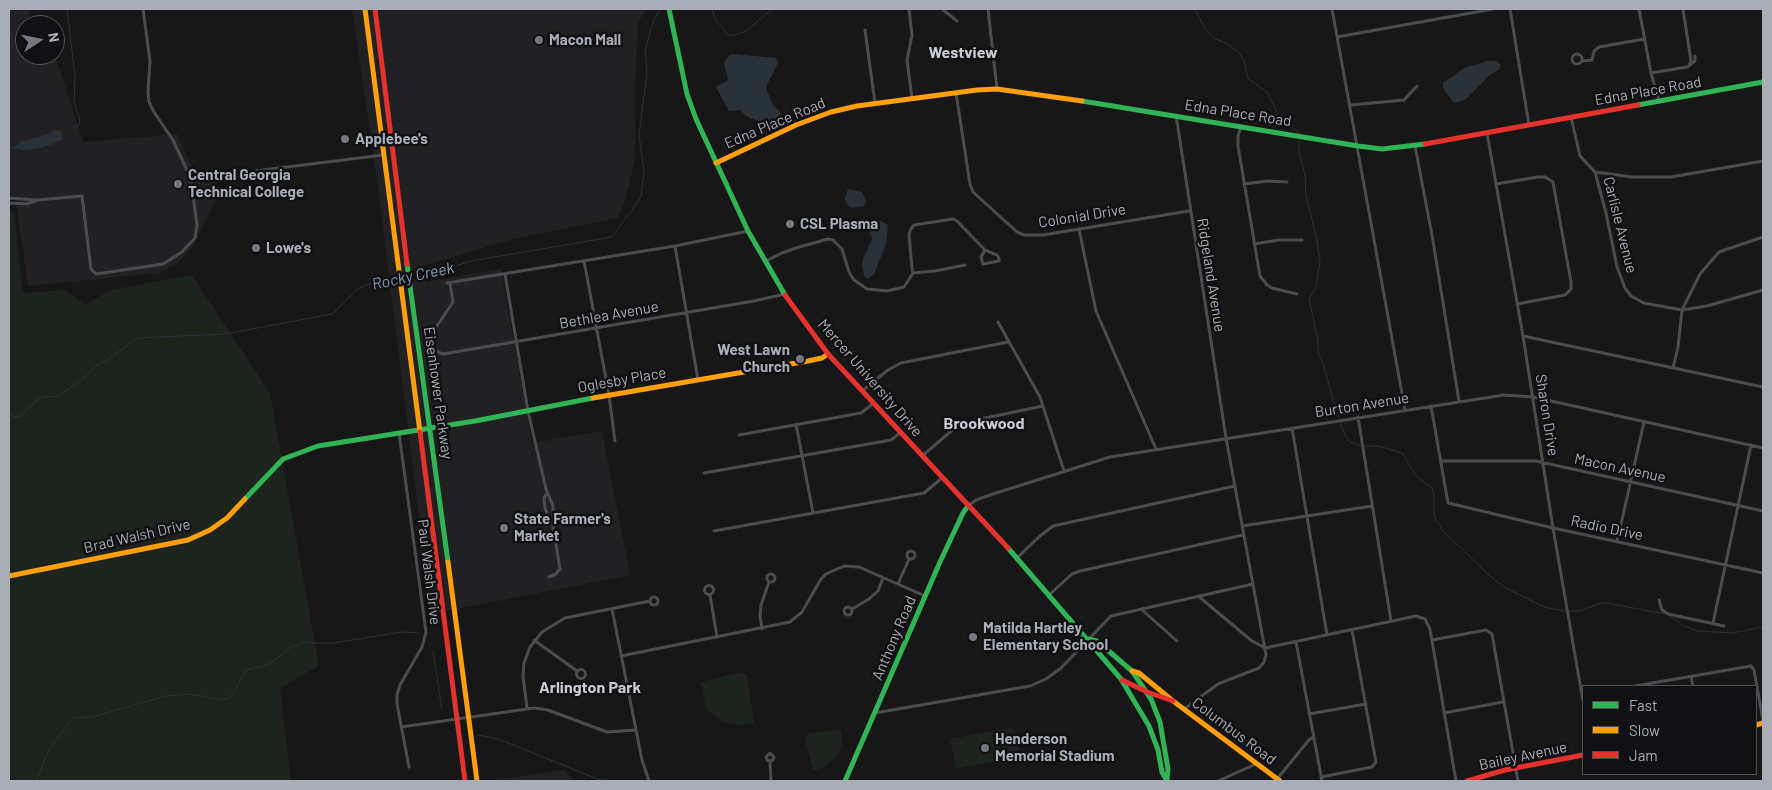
<!DOCTYPE html>
<style>
body{margin:0}
#map{position:relative;width:1772px;height:790px;overflow:hidden;background:#171717;font-family:Barlow,sans-serif}
canvas{display:block}
.frame{position:absolute;inset:0;border:10px solid #a8adb8;pointer-events:none}
.legend{position:absolute;left:1582px;top:685px;width:175px;height:90px;box-sizing:border-box;background:#111113;border:1px solid #4d4f55;margin:0;padding:6px 9px;list-style:none;font-size:15px;color:#a8adb8}
.legend li{display:flex;align-items:center;gap:10px;height:25px}
.legend b{width:25px;border:1px solid #4d4f55}
.north{position:absolute;left:15px;top:15px;width:50px;height:50px;box-sizing:border-box;background:#111113;border:1px solid #4d4f55;border-radius:50%;rotate:79deg;font-size:14px;font-weight:700;line-height:20px;text-align:center;color:#a8adb8}
.north::after{content:'';display:block;margin:auto;width:18px;height:22px;background:#757880;clip-path:polygon(50% 0,100% 100%,50% 72%,0 100%)}
</style>
<div id="map">
<canvas width="1772" height="790"></canvas>
<div class="frame"></div>
<ul class="legend">
<li><b style="height:6px;background:#30b455"></b>Fast</li>
<li><b style="height:6px;background:#ff9f0a"></b>Slow</li>
<li><b style="height:6px;background:#e5322d"></b>Jam</li>
</ul>
<div class="north">N</div>
</div>
<script>
const g = document.querySelector('canvas').getContext('2d');
g.lineJoin = 'round';
function fill(path, color) {
  g.fillStyle = color;
  g.fill(path, 'evenodd');
}
function shape(rows) {
  const path = new Path2D();
  for (const r of rows) {
    if (r.length === 3) {
      path.moveTo(r[0] + r[2], r[1]);
      path.arc(r[0], r[1], r[2], 0, 2 * Math.PI);
      continue;
    }
    path.moveTo(r[0], r[1]);
    for (let i = 2; i < r.length; i += 2) path.lineTo(r[i], r[i + 1]);
  }
  return path;
}
function trace(path, color, width, dash) {
  g.strokeStyle = color;
  g.lineWidth = width;
  g.lineCap = dash ? 'butt' : 'round';
  g.setLineDash(dash || []);
  g.stroke(path);
}
function write(font, color, halo, rows, align = 'center') {
  g.font = font + ' Barlow,sans-serif';
  g.lineWidth = 5;
  g.setLineDash([]);
  g.textBaseline = 'middle';
  g.strokeStyle = halo;
  g.fillStyle = color;
  for (const [text, x, y, turn = 0] of rows) {
    g.save();
    g.translate(x, y);
    g.rotate((+turn || 0) * Math.PI / 180);
    g.textAlign = isNaN(turn) ? turn : align;
    if (halo) g.strokeText(text, 0, 0);
    g.fillText(text, 0, 0);
    g.restore();
  }
}
const built = shape([
 [9,9,29,9,32,25,25,25,25,55,45,55,57,61,83,142,177,134,195,173,214,171,217,198,194,245,178,263,159,273,28,286,15,197,9,196],
 [352,9,646,9,638,23,635,88,635,159,625,201,618,218,513,239,423,266,426,282,501,269,532,443,602,431,630,575,431,614,377,180],
 [564,770,574,781,483,781,501,779]
]);
const green = shape([
 [9,212,14,212,23,293,65,290,85,305,110,290,192,275,270,393,319,666,280,688,291,781,9,781],
 [742,672,747,675,754,723,739,725,724,722,706,709,701,682],
 [1014,727,1019,757,956,769,950,739],
 [841,730,842,742,840,750,835,758,823,768,813,770,805,738,808,733]
]);
const water = shape([
 [733,54,776,58,778,63,767,85,767,91,772,103,780,112,781,116,777,119,761,122,746,116,740,110,729,111,716,87,728,80,724,63,729,55],
 [1488,61,1496,61,1500,64,1500,69,1490,75,1465,100,1454,103,1443,88,1443,83,1464,68],
 [55,130,60,131,63,139,50,145,36,149,24,150,14,148,20,142,42,136],
 [848,189,862,192,866,201,864,206,851,208,847,205,845,198],
 [881,221,888,225,886,244,874,274,869,278,865,278,862,267,863,258,872,240,868,227,870,223]
]);
const stream = shape([
 [67,9,75,76,74,103,79,117,80,124,74,127],
 [712,9,715,19,728,35,736,35,746,31,772,9],
 [1195,9,1204,27,1213,38,1226,43,1238,52,1244,60,1248,79,1267,92,1281,120,1284,124,1297,130,1299,133],
 [1299,137,1299,152,1305,175,1306,196,1316,235,1320,261,1316,287,1309,299,1318,340,1318,353,1322,360,1338,417],
 [9,148,16,147],
 [411,275,444,270,471,261,612,237,641,197,644,171,639,136,647,72,645,50,654,20,660,9],
 [9,412,13,416,19,417,36,401,43,397,59,396,85,377,97,365,110,358,137,338,225,334,332,314,359,288,377,281,397,277],
 [1340,423,1346,437,1350,442,1361,446],
 [1365,446,1379,446,1402,453,1416,476,1432,488,1434,495,1434,514,1436,521,1444,532,1492,578,1506,588,1544,607,1563,611,1580,611,1600,603,1606,603,1665,614],
 [1669,615,1682,625,1697,631,1732,633,1763,627],
 [433,651,442,710],
 [478,735,498,739,600,780,617,781],
 [36,781,49,749,73,718,92,717,166,696,190,694,219,699,228,699,234,692,246,670,270,664,291,647,304,642,317,643,334,643,401,632,419,633]
]);
const street = shape([
 [909,9,912,35,907,60,912,98],
 [942,9,957,21],
 [988,9,997,89],
 [1332,9,1405,410],
 [1510,9,1529,125],
 [1639,9,1651,73,1659,101],
 [1683,9,1691,61,1689,66],
 [865,30,875,103],
 [1337,37,1493,9],
 [1577,59,5],
 [1582,61,1592,60,1594,51,1599,47,1644,39],
 [1651,73,1687,67,1695,61,1695,56],
 [956,93,970,184,973,192,1017,232,1024,235,1043,235,1189,211],
 [1351,105,1404,100,1417,86],
 [1176,115,1226,438,1266,655,1264,662,1259,668,1218,684,1184,709],
 [1571,117,1580,156,1595,172,1606,213,1617,267,1625,288,1631,296,1644,303,1682,310,1707,306,1763,290],
 [1241,126,1238,136,1238,146,1260,276,1267,285,1272,288,1297,294],
 [1487,133,1523,336,1553,528,1583,701],
 [1415,146,1432,235,1459,401],
 [1595,172,1632,177,1671,177,1763,161],
 [191,179,383,155],
 [1244,184,1268,181,1287,182],
 [1496,184,1538,177,1545,177,1553,182,1571,282,1571,289,1565,295,1517,304],
 [9,198,38,200,27,204,9,203],
 [38,200,82,196,91,269,96,274,163,264,182,252,195,238,197,225,191,179,173,140,154,112,149,102,148,92,150,61,143,9],
 [1079,229,1096,311,1156,449],
 [1254,244,1279,240,1302,240],
 [675,246,698,380],
 [985,250,997,255,999,258,999,261,983,264,981,257,985,250],
 [584,261,609,395,615,441],
 [766,261,782,253,799,247,828,239,833,240,842,249,849,272,854,280,867,289,887,291,904,287,913,273,912,269,909,234,911,229,914,225,953,219,957,221,985,250],
 [913,273,935,271,965,265],
 [505,274,528,411,546,489,553,506,553,515,552,520,560,569,556,574,549,577],
 [447,283,675,246,748,231],
 [450,283,453,302,435,329,432,336,433,346,438,352,443,354,754,301,785,294],
 [998,322,1040,397,1064,471],
 [1523,336,1763,387],
 [1673,368,1678,347,1682,310,1700,274,1719,252,1763,237],
 [862,391,888,370,901,363,1008,342],
 [1431,406,1448,503,1553,528,1763,573],
 [1358,417,1391,621],
 [796,424,813,513],
 [1292,428,1327,635],
 [399,433,426,632,422,647,400,685,397,695,397,704,409,767],
 [739,435,861,413,874,403],
 [922,456,956,427,966,422,1043,406],
 [1441,461,1536,461,1763,511],
 [704,473,891,440,900,433],
 [547,493,544,498,545,508,548,517,551,520],
 [968,506,976,500,993,494,1110,457,1504,395,1533,397,1763,448],
 [1242,526,1372,506],
 [714,531,924,493,942,478],
 [1617,542,1644,422],
 [911,555,4],
 [1017,558,1040,536,1053,526,1235,486],
 [771,578,4],
 [898,584,909,559],
 [709,590,4.5],
 [710,595,717,637],
 [1049,595,1072,574,1080,571,1243,535],
 [1198,596,1252,641,1265,648],
 [654,601,4],
 [1659,600,1662,610,1668,614,1724,626],
 [848,611,4],
 [612,609,642,760,649,781],
 [852,609,869,599,878,591,883,578],
 [1141,609,1177,641],
 [1713,623,1751,445],
 [762,629,760,616,761,605,769,582],
 [534,640,577,671],
 [1432,640,1486,630,1492,634,1518,781],
 [1296,642,1322,781],
 [1265,648,1416,616,1425,619,1430,629,1456,781],
 [621,656,790,622,802,612,821,579,826,574,844,566,859,567,925,596],
 [581,674,4.5],
 [1691,677,1693,686],
 [1635,686,1751,666,1754,670,1763,720],
 [527,708,523,676,524,663,530,647,542,632,565,618,650,601],
 [875,713,1030,686,1046,679,1061,668,1111,616,1253,584],
 [1444,713,1503,702],
 [1309,714,1366,704],
 [401,727,534,708,548,710,607,732,636,730],
 [770,761,767,760,766,757,770,753,774,757,773,760,770,761,771,781],
 [1321,777,1372,767,1376,762,1352,630],
 [1277,779,1309,740,1313,737],
 [1218,781,1256,764]
]);
const fast = shape([
 [669,9,687,94,696,119,748,231,785,295],
 [1082,101,1358,146,1382,149,1425,144],
 [1638,105,1763,82],
 [407,264,448,562],
 [245,499,283,459,318,446,475,421,593,398],
 [1008,548,1121,679,1149,726,1158,750,1162,772,1167,781],
 [1088,639,1097,641,1132,671,1151,699,1160,722,1168,769,1167,781],
 [845,781,940,562,963,513,968,506]
]);
const slow = shape([
 [365,9,420,432],
 [716,163,796,125,831,112,857,106,977,90,997,89,1082,101],
 [593,398,808,361,822,358,828,354],
 [448,562,477,781],
 [9,576,188,540,210,530,227,518,245,499],
 [1132,671,1139,673,1173,701,1280,781],
 [1756,725,1763,723]
]);
const jam = shape([
 [375,9,407,264],
 [1425,144,1638,105],
 [785,295,828,354,1008,548],
 [420,432,465,781],
 [1122,680,1147,692,1173,701],
 [1467,781,1505,770,1583,755]
]);
const markers = [
 [539,40,5,"#757880"],
 [345,139,5,"#757880"],
 [178,184,5,"#757880"],
 [790,224,5,"#757880"],
 [256,248,5,"#757880"],
 [800,359,5,"#757880"],
 [504,528,5,"#757880"],
 [973,637,5,"#757880"],
 [985,748,5,"#757880"]
];
const poiNames = [
 ["Macon Mall",549,40],
 ["Applebee's",355,139],
 ["Central Georgia",188,175],
 ["Technical College",188,192],
 ["CSL Plasma",800,224],
 ["Lowe's",266,248],
 ["West Lawn",790,350,"right"],
 ["Church",790,367,"right"],
 ["State Farmer's",514,519],
 ["Market",514,536],
 ["Matilda Hartley",983,628],
 ["Elementary School",983,645],
 ["Henderson",995,739],
 ["Memorial Stadium",995,756]
];
const streetNames = [
 ["Edna Place Road",1648,91,-10],
 ["Edna Place Road",1238,113,9],
 ["Edna Place Road",775,123,-23],
 ["Colonial Drive",1082,216,-9],
 ["Carlisle Avenue",1620,225,76],
 ["Ridgeland Avenue",1211,275,81],
 ["Bethlea Avenue",609,315,-10],
 ["Mercer University Drive",870,378,49],
 ["Oglesby Place",622,380,-10],
 ["Eisenhower Parkway",438,393,82],
 ["Burton Avenue",1362,405,-9],
 ["Sharon Drive",1547,415,81],
 ["Macon Avenue",1620,468,12],
 ["Radio Drive",1607,528,12],
 ["Brad Walsh Drive",137,536,-13],
 ["Paul Walsh Drive",429,572,83],
 ["Anthony Road",894,638,-67],
 ["Columbus Road",1234,731,37],
 ["Bailey Avenue",1523,756,-12]
];
const neighbourhoodNames = [
 ["Westview",963,53],
 ["Brookwood",984,424],
 ["Arlington Park",590,688]
];
const waterNames = [
 ["Rocky Creek",413,276,-12]
];
fill(built, '#212123');
fill(green, '#1d241e');
fill(water, '#2a3239');
trace(stream, '#2a3239', 1);
trace(street, '#4b4c50', 3);
trace(fast, '#30b455', 5);
trace(slow, '#ff9f0a', 5);
trace(jam, '#e5322d', 5);
for (const [x, y, r, color] of markers) {
  const dot = new Path2D();
  dot.arc(x, y, r, 0, 2 * Math.PI);
  g.fillStyle = color;
  g.fill(dot);
  trace(dot, '#111113', 2);
}
write('bold 15px', '#a8adb8', '#111113', poiNames, 'left');
write('15px', '#a8adb8', '#111113', streetNames);
write('bold 16px', '#c9ccd4', '#111113', neighbourhoodNames);
write('italic 16px', '#7f9bb3', '#111113', waterNames);
</script>
